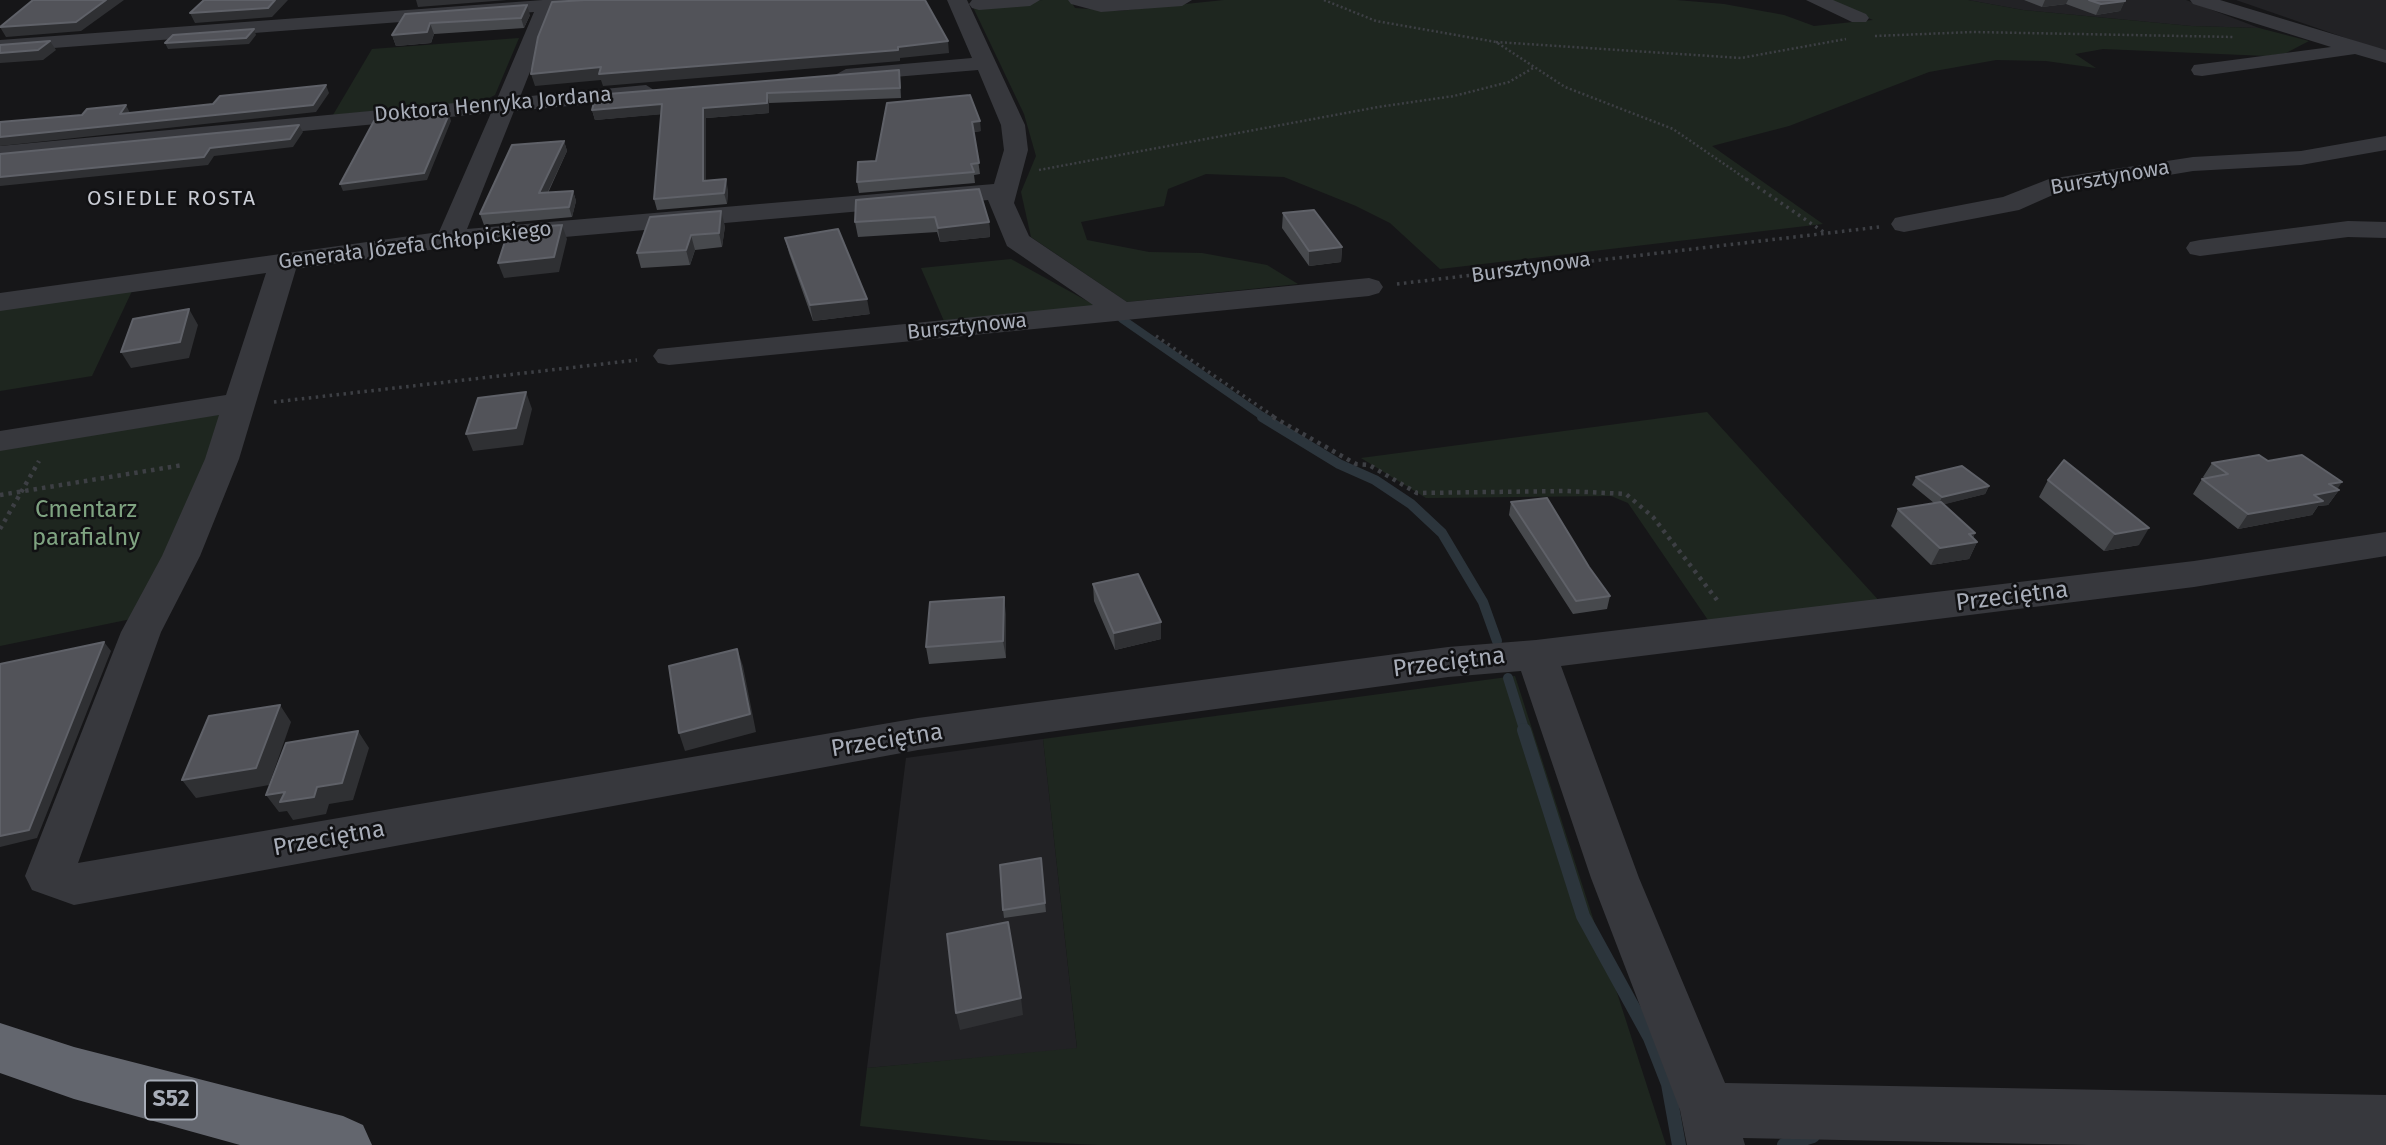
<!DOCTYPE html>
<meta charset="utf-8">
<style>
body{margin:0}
canvas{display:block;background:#161618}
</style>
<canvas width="2386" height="1145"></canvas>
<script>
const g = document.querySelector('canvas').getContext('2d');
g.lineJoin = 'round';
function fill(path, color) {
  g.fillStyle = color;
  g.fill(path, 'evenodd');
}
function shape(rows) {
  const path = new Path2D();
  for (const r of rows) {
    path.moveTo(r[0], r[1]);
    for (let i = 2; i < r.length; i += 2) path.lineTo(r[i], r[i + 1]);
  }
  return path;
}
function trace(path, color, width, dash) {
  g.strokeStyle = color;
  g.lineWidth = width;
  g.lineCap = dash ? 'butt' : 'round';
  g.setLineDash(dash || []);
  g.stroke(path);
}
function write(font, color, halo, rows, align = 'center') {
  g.font = font + ' "Fira Sans",sans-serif';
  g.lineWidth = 5;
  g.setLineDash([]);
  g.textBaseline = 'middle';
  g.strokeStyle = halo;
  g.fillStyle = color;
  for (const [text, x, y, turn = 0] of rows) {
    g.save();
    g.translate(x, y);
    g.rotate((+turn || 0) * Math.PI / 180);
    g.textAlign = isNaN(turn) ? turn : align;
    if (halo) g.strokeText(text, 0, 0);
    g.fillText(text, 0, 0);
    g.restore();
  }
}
const built = shape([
 [1968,0,2186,0,2259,28,2191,26,2023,10],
 [2236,0,2386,0,2386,50,2372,47],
 [1043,739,1077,1049,867,1068,906,758]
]);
const green = shape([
 [1043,0,1070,0,1075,8,1118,11,1224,0,1676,0,1724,4,1784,15,1814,26,1873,20,1826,0,1968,0,2023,10,2191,26,2259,28,2309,41,2286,53,2267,56,2103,49,2075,54,2096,68,2046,61,1996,60,1929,72,1789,126,1712,146,1823,224,1440,269,1390,223,1356,206,1284,177,1206,174,1168,189,1164,206,1081,222,1087,240,1149,252,1202,253,1267,265,1298,284,1127,302,1031,237,1021,192,1036,156,1024,114,972,5],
 [519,38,495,95,483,101,333,115,372,49],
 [1011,259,1098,307,944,321,921,268],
 [132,291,92,376,0,391,0,310],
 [225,412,210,460,136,618,0,646,0,450],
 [1707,412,1882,604,1710,623,1628,503,1611,496,1426,498,1361,458],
 [1515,676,1666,1145,1100,1145,990,1140,860,1126,867,1068,1077,1048,1043,739]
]);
const streamFar2 = shape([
 [1122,319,1265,418]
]);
const streamFar1 = shape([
 [1262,417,1339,464,1375,480,1411,504,1442,533,1483,602,1497,641],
 [1508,678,1525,732]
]);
const stream = shape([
 [1524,730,1583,916,1650,1038,1668,1084,1679,1145],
 [1784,1145,1813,1136]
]);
const pathFar2 = shape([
 [1324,0,1376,21,1496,42,1565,87,1673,129,1749,181],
 [1875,36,1973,32,2234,37],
 [1496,42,1741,58,1846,39],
 [1039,170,1378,107,1454,96,1509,82,1533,68]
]);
const pathFar1 = shape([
 [1746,179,1825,233],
 [1397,284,1879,227],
 [1156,336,1276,418],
 [274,402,637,360]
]);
const path = shape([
 [1273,417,1356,464,1369,465,1417,493,1566,491,1626,494,1653,517,1717,600],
 [0,495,183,465],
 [0,529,39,461]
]);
const minor = shape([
 [543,0,631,0,621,6,554,11,520,97,646,85,657,92,646,99,514,111,467,229,994,184,1004,150,1001,125,978,70,846,81,835,75,846,69,972,58,947,0,967,0,1025,125,1028,150,1014,203,1029,236,1127,302,1369,278,1379,281,1383,287,1379,293,1369,296,669,365,658,363,653,356,658,349,1093,305,1007,246,988,200,450,247,296,269,239,459,200,556,161,632,78,863,918,718,1448,647,1536,640,2194,561,2386,532,2386,556,2194,587,1561,666,1639,878,1725,1083,2386,1095,2386,1145,2090,1145,1743,1138,1745,1145,1687,1145,1680,1110,1591,878,1521,671,1448,677,918,750,74,905,32,890,25,876,121,632,162,556,205,459,219,415,0,451,0,431,226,395,266,273,0,311,0,293,439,232,491,113,0,160,0,146,497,99,534,12,0,52,0,40,543,0],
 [972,0,1040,0,1030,6,979,10,972,8,969,4,972,0],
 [1068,0,1192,0,1182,6,1101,12,1071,4,1068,0],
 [1806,0,1833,0,1866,14,1869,18,1866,22,1852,22,1806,0],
 [2190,0,2220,0,2386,50,2386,63,2355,54,2202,76,2194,75,2191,70,2194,65,2202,64,2331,47,2193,4,2190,0],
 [2386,136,2386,150,2301,165,2193,171,2055,194,2019,210,1904,232,1895,230,1891,224,1895,218,1904,216,2003,197,2049,179,2193,157,2301,151,2386,136],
 [2348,221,2386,222,2386,238,2348,237,2200,256,2190,254,2186,248,2190,242,2200,240,2348,221]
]);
const highway = shape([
 [0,1023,74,1047,343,1116,363,1125,372,1145,240,1145,74,1099,0,1073,0,1023]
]);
const wall = shape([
 [2024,0,2125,0,2120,11,2096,15,2066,4,2042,7],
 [405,14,530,15,524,28,434,34,431,43,396,46,392,35],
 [900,79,901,98,769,103,769,113,706,118,706,180,728,190,727,204,657,210,654,199,661,114,595,120,592,110],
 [887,103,981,131,974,132,980,174,974,175,975,183,859,193,857,182,876,161],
 [564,141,567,151,548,193,573,191,576,201,572,217,484,225,480,214],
 [856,200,989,222,990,237,940,242,937,232,858,237,855,222],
 [1283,213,1342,247,1341,262,1309,266,1282,228],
 [650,217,725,226,722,247,695,250,690,265,641,268,637,253],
 [785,238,870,314,813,321,789,253],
 [2268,461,2339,490,2328,505,2318,506,2312,515,2238,529,2193,494,2202,479,2206,479,2203,477,2212,463],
 [1916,477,1989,486,1985,494,1944,504,1975,533,1973,538,1977,542,1969,559,1931,565,1891,526,1898,509,1934,503,1912,485],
 [2048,480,2139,545,2104,551,2039,497],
 [1511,502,1589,567,1610,596,1607,609,1573,614,1509,515],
 [1093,584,1161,622,1161,639,1115,650,1094,601],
 [1006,614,1006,658,929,664,926,647],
 [1041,858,1046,912,1004,918,1003,910]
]);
const shadedWall = shape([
 [106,0,124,0,81,31,6,37,0,27],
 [275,0,288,0,272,17,195,23,190,13],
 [416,0,507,0,418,7],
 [2045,0,2068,0,2066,4,2042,7],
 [2125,1,2120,11,2096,15,2101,4],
 [527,5,530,15,524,28,521,18],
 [430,23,434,34,431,43,396,46,392,35],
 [254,29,256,35,249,44,168,49,165,43],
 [50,41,56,50,43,60,0,63,0,53],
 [948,41,949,53,900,58,900,61,603,86,601,80,535,86,531,74,601,67,898,47],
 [326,85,329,93,316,112,0,146,0,137,313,105],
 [767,93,769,103,769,113,706,118,706,191,703,181,703,108],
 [662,104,665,114,595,120,592,110],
 [126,105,130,113,120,114],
 [449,114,451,121,427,180,343,191,340,184],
 [980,121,981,131,974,132,972,122],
 [299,125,303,132,293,147,214,156,208,165,0,186,0,177,210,148],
 [564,141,567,151,542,204,539,193],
 [726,179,728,190,727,204,724,193],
 [573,191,576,201,572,217,569,207],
 [721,211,725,226,722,247,719,233],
 [989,222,990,237,940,242,938,228],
 [562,225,567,239,559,272,504,278,498,263],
 [691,235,695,250,690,265,686,250],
 [1342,247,1341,262,1309,266,1309,251],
 [867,299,870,314,813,321,810,305],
 [189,309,198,325,189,358,131,368,121,352],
 [526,392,532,409,523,445,473,451,466,434],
 [2342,482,2336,491,2339,490,2328,505,2318,506,2312,515,2238,529,2248,514,2329,484],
 [1989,486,1985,494,1938,506,1942,497],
 [2149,528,2139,545,2104,551,2115,534],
 [1975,533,1970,543,1977,542,1969,559,1931,565,1940,548,1969,534],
 [1004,597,1006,614,1006,658,1003,641],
 [1161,622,1161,639,1115,650,1114,633],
 [104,642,111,651,37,838,0,847,0,836],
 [737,649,743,666,756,732,685,751,679,733],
 [280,705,291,722,269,785,196,798,182,780],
 [358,731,369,748,353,800,329,804,326,814,293,820,287,811,279,812,266,795,317,787],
 [1021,998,1023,1015,960,1030,956,1013]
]);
const building = shape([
 [33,0,106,0,76,22,0,27,33,0],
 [204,0,275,0,268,8,190,13,204,0],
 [585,0,925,0,948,41,898,47,898,50,599,74,601,67,531,74,538,37,552,2,585,0],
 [2089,0,2125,0,2125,1,2101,4,2089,0],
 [527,5,521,18,430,23,427,32,392,35,405,14,527,5],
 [254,29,246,38,165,43,173,35,254,29],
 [50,41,38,50,0,53,0,45,50,41],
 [899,70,900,88,767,93,767,103,703,108,703,181,726,179,724,193,654,199,662,104,592,110,596,95,899,70],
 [326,85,313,105,0,137,0,122,82,115,87,109,126,105,120,114,213,104,220,96,326,85],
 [970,95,980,121,972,122,979,163,971,164,974,172,857,182,858,162,876,161,887,103,970,95],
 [449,114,424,173,340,184,374,121,449,114],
 [299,125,290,139,210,148,204,157,0,177,0,154,299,125],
 [564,141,539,193,573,191,569,207,480,214,512,145,564,141],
 [979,189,989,222,938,228,935,217,855,222,856,200,979,189],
 [1314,210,1342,247,1309,251,1283,213,1314,210],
 [721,211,719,233,691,235,686,250,637,253,650,217,721,211],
 [562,225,554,257,498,263,509,229,562,225],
 [838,229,867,299,810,305,785,238,838,229],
 [189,309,180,342,121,352,133,319,189,309],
 [526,392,516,428,466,434,478,398,526,392],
 [2259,455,2268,461,2302,455,2342,482,2329,484,2339,490,2314,495,2323,501,2248,514,2202,479,2228,474,2212,463,2259,455],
 [2064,460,2149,528,2115,534,2048,480,2064,460],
 [1962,466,1989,486,1942,497,1916,477,1962,466],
 [1547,498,1589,567,1610,596,1576,601,1511,502,1547,498],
 [1941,502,1975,533,1969,534,1977,542,1940,548,1898,509,1941,502],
 [1138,574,1161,622,1114,633,1093,584,1138,574],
 [1004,597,1003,641,926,647,930,602,1004,597],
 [104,642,29,830,0,836,0,664,104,642],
 [737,649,750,714,679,733,669,666,737,649],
 [280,705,256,768,182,780,209,716,280,705],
 [358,731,342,783,317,787,314,797,280,802,285,792,266,795,286,743,358,731],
 [1041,858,1045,903,1003,910,1000,865,1041,858],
 [1008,922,1021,998,956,1013,947,934,1008,922]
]);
const farStreetnames = [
 ["Doktora Henryka Jordana",493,105,-5],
 ["Bursztynowa",2110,178,-10],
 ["Generała Józefa Chłopickiego",415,246,-7],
 ["Bursztynowa",1531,268,-8],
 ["Bursztynowa",967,327,-6]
];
const farNeighbourhoodnames = [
 ["OSIEDLE ROSTA",172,199]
];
const shields = [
 [171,1100,52]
];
const shieldNames = [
 ["S52",171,1100]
];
const parkNames = [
 ["Cmentarz",86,510],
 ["parafialny",86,538]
];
const streetNames = [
 ["Przeciętna",2012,597,-7],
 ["Przeciętna",1449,663,-7],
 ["Przeciętna",887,741,-9],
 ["Przeciętna",329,839,-10]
];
fill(built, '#222225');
fill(green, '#1e261f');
trace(streamFar2, '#2c353c', 8);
trace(streamFar1, '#2c353c', 10);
trace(stream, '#2c353c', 14);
trace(pathFar2, '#3d3f44', 2.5, [2, 2.5]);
trace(pathFar1, '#3d3f44', 3.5, [2.5, 4.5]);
trace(path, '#3d3f44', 4.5, [3.5, 5]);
fill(minor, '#37383d');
fill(highway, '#63666e');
fill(wall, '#47494d');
fill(shadedWall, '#2f3033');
fill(building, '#525359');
trace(building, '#5f6168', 2);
write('21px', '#a8adb8', '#111113', farStreetnames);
g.letterSpacing = '2px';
write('21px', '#c9ccd4', '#111113', farNeighbourhoodnames);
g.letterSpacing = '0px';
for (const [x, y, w] of shields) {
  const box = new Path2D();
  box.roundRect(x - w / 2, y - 19.5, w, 39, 5);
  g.fillStyle = '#111113';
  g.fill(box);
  trace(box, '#a8adb8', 2);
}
write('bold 23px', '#a8adb8', null, shieldNames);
write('24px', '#7fa381', '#111113', parkNames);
write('24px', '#a8adb8', '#111113', streetNames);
</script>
